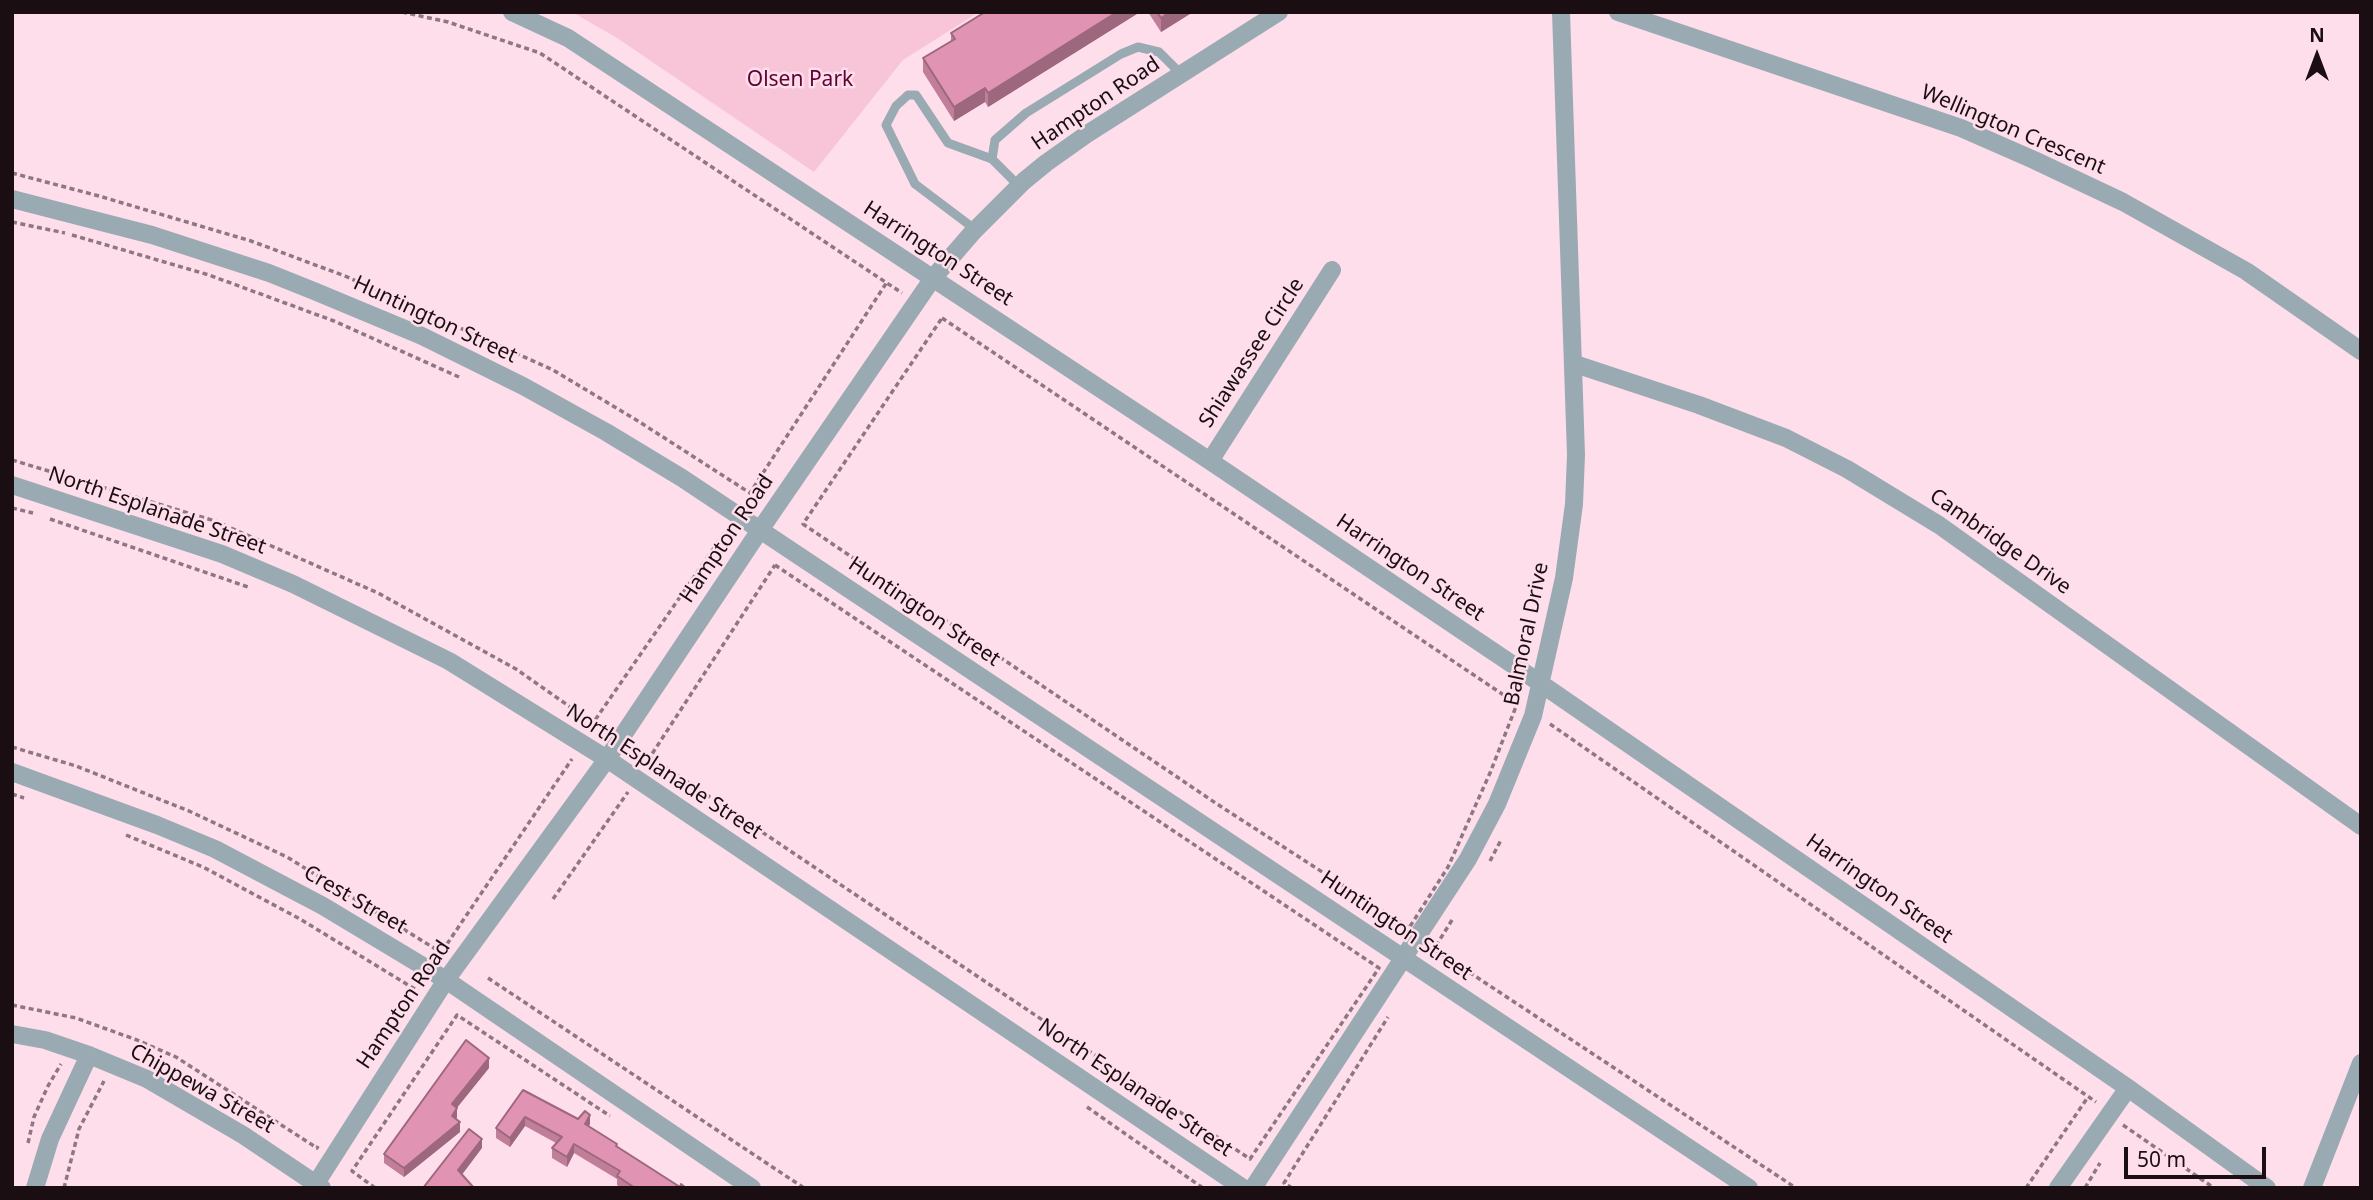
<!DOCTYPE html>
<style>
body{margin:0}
#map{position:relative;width:2373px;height:1200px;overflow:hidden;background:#fedeea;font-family:"Noto Sans",sans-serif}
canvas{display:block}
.frame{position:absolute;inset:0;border:14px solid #1b0e13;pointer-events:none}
.north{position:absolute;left:2282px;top:21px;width:70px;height:70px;-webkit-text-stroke:5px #fedeea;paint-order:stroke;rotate:0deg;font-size:19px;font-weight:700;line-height:28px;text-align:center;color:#1b0e13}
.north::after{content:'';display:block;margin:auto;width:24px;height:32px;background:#1b0e13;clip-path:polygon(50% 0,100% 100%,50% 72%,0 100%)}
.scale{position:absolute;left:2124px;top:1147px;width:142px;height:32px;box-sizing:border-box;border:4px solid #1b0e13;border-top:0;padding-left:9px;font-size:21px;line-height:24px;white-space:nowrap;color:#1b0e13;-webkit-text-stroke:5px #fedeea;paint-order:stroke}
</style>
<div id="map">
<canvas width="2373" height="1200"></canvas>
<div class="frame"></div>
<div class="north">N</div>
<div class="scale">50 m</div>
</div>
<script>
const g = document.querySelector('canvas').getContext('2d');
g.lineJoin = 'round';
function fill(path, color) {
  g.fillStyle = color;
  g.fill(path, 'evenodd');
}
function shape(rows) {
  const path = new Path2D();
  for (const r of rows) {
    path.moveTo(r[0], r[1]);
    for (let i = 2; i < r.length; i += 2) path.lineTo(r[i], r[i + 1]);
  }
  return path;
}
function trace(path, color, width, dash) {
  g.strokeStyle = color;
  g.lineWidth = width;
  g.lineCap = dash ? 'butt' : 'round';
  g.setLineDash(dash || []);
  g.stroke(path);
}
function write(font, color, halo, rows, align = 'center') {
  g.font = font + ' "Noto Sans",sans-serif';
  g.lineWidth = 5;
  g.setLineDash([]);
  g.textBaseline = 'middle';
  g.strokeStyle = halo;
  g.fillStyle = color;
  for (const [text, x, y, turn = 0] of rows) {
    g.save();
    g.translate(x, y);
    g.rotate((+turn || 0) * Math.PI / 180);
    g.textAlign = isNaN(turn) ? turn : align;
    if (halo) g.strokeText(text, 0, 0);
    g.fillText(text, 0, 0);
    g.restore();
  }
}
const green = shape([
 [572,12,979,12,903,60,814,172,617,38]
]);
const path = shape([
 [402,12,448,22,540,53,902,293],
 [12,173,99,196,251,241,345,276,553,370,638,421,750,493,887,282],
 [12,222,65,233],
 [72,235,209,275,334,321,459,377],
 [942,318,1517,704,1490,773,1448,867,1409,928,1217,804,803,524,942,318],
 [12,460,215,521,378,593,516,669,593,723,727,529],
 [12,508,33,513],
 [50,519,251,588],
 [775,565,1379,968,1250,1159,650,757,775,565],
 [1550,724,2096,1102],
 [12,747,76,766,189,811,287,857,442,953,443,950],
 [12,794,24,798],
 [126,835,203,867,300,919,418,991],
 [1490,861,1501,840],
 [553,899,628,792],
 [1452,920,1434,949,1796,1188],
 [447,944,572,759],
 [488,978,804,1188],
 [12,1005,76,1018,137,1040,176,1057,317,1148,318,1146],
 [1087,1107,1203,1188],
 [2123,1125,2214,1188],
 [28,1143,34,1117,48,1086,61,1064],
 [64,1188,79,1129,104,1081],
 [375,1188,352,1171,457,1015,610,1116],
 [1292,1188,1284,1183,1388,1017],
 [2026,1188,2088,1097],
 [2085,1188,2100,1163]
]);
const service = shape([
 [1019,186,992,159,995,140,1026,113,1121,54,1138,47,1159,52,1181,74],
 [976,230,915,184,886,125,896,106,908,95,916,95,948,143,992,159]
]);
const minor = shape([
 [512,12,568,38,1210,461,1540,683,2128,1088,2267,1188],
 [1618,12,1961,128,2034,160,2123,202,2246,271,2361,351],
 [12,199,152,235,269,273,314,291,422,336,523,386,606,432,682,478,1749,1188],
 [1575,364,1699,405,1786,438,1847,469,1939,525,2361,826],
 [1210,461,1332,270],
 [12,485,222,554,293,584,449,661,607,759,1243,1188],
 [12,772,157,825,215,849,323,906,446,980,752,1188],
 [12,1034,45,1040,89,1055,147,1079,243,1135,322,1188],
 [35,1188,50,1139,89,1055],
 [313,1188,446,980,607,759,760,530,933,278,972,233,1024,181,1046,163,1087,134,1279,12],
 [1253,1188,1468,859,1497,804,1533,716,1564,578,1574,504,1576,455,1561,12],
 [2058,1188,2128,1088],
 [2312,1188,2361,1063]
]);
const wall = shape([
 [985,12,1140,12,988,107,985,102,954,121,923,72,923,58,951,41,951,33],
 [1148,12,1193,12,1161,32],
 [489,1068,457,1107,457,1117,456,1119,460,1132,404,1177,384,1163,384,1154],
 [523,1090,578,1119,590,1124,589,1126,617,1147,680,1187,686,1188,621,1188,617,1185,617,1179,574,1153,567,1167,552,1158,552,1148,556,1143,525,1126,510,1147,496,1138,496,1128]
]);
const shadedWall = shape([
 [1117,12,1140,12,988,107,988,93],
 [1170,12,1193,12,1161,32,1161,18],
 [985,88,985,102,954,121,954,107],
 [489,1058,489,1068,452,1114,452,1104],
 [457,1108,457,1117,452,1126,452,1116],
 [590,1115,590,1124,585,1133,585,1124],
 [525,1117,525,1126,510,1147,510,1138],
 [460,1122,460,1132,404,1177,404,1168],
 [482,1139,482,1148,458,1180,458,1170],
 [574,1144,574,1153,567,1167,567,1157]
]);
const building = shape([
 [985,12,1117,12,988,93,985,88,954,107,923,58,955,39,951,33,985,12],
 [1157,12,1170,12,1161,18,1157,12],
 [466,1040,489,1058,452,1104,457,1108,452,1116,460,1122,404,1168,384,1154,466,1040],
 [523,1090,578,1119,585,1111,590,1115,585,1124,617,1144,616,1146,680,1187,681,1184,686,1188,635,1188,617,1176,620,1171,574,1144,567,1157,552,1148,562,1137,525,1117,510,1138,496,1128,523,1090],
 [469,1129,482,1139,458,1170,474,1188,423,1188,469,1129]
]);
const parkNames = [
 ["Olsen Park",800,80]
];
const streetNames = [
 ["Hampton Road",1096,104,-34],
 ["Wellington Crescent",2013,130,23],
 ["Harrington Street",938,254,33],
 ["Huntington Street",435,320,25],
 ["Shiawassee Circle",1252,353,-57],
 ["North Esplanade Street",157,511,19],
 ["Hampton Road",727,539,-56],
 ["Cambridge Drive",2000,542,35],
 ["Harrington Street",1410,568,34],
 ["Huntington Street",924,612,34],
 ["Balmoral Drive",1527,634,-78],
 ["North Esplanade Street",664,772,33],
 ["Harrington Street",1879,889,35],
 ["Crest Street",355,900,30],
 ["Huntington Street",1396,926,34],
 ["Hampton Road",404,1005,-56],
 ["North Esplanade Street",1135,1088,34],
 ["Chippewa Street",202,1089,29]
];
fill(green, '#f8c5d8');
trace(path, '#8e7780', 3.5, [5, 3.5]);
trace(service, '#9aaab2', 9);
trace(minor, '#9aaab2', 18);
fill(wall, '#c17e99');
fill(shadedWall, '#9d677d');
fill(building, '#e093b2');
trace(building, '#9d677d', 2);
write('21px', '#600137', '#fedeea', parkNames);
write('21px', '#1b0e13', '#fedeea', streetNames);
</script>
